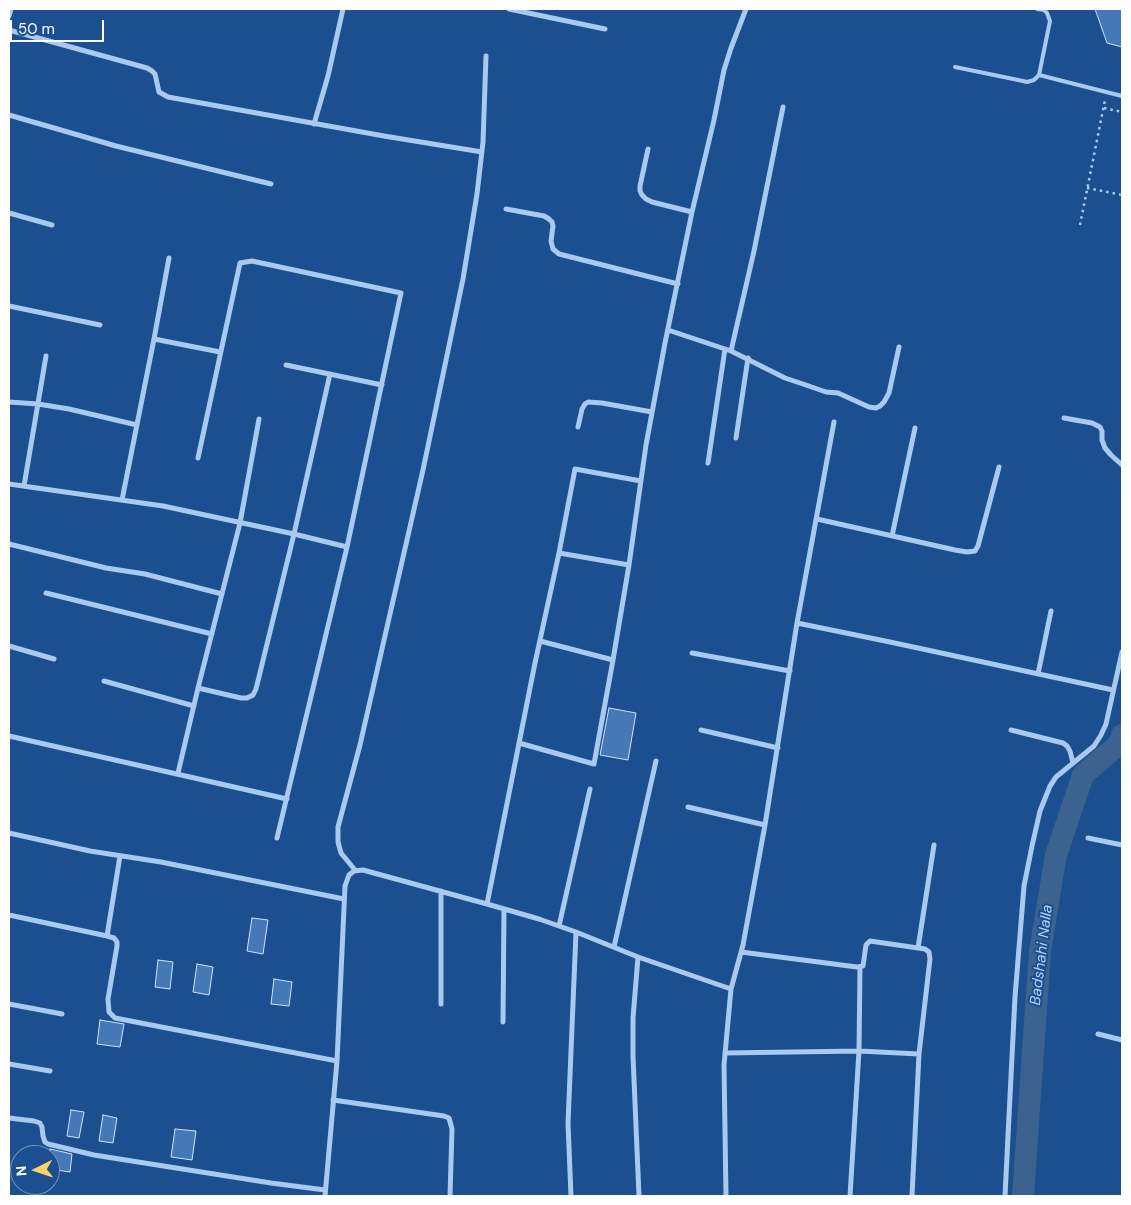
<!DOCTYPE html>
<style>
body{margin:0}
#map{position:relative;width:1131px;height:1205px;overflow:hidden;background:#1b4f8f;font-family:"DM Sans",sans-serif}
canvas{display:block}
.frame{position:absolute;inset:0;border:10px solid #fff;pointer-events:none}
.north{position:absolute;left:10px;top:1145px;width:50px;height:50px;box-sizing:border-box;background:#1b4f8f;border:1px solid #7695bc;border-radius:50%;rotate:266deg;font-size:14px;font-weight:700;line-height:20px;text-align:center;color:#fff}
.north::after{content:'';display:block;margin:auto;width:18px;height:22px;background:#ffd166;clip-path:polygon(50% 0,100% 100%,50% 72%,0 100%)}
.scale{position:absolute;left:10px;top:20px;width:94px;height:22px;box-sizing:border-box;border:2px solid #fff;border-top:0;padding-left:6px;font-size:15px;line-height:18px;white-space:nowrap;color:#fff;-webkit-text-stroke:4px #1b4f8f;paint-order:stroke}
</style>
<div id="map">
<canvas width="1131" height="1205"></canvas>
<div class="frame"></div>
<div class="north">N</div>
<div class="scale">50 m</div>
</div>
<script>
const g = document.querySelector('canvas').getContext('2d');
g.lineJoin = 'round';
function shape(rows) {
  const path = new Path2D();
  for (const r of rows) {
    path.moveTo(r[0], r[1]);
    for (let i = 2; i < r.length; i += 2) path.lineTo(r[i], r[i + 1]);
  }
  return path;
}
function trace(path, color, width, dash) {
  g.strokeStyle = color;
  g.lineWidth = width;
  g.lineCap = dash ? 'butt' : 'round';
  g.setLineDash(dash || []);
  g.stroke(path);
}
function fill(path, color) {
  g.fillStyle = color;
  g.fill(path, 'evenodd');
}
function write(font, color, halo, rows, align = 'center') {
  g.font = font + ' "DM Sans",sans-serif';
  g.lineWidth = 4;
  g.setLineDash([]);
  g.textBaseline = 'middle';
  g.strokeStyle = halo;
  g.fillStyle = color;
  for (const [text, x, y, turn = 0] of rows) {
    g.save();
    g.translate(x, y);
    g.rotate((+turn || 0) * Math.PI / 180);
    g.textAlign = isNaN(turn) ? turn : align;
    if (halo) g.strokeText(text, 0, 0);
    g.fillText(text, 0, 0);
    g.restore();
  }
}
const river = shape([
 [1023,1196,1040,951,1056,855,1083,775,1119,744,1122,735]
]);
const building = shape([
 [1095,9,1122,9,1122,47,1107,43,1095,9],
 [609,708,636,713,628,760,600,755,609,708],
 [252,918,268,920,263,954,247,951,252,918],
 [158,960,173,962,170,989,155,987,158,960],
 [197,964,213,967,209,995,193,992,197,964],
 [274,979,292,982,289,1006,271,1004,274,979],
 [100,1020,124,1024,120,1047,97,1044,100,1020],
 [71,1110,84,1112,79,1138,67,1136,71,1110],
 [103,1115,117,1118,113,1143,99,1141,103,1115],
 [175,1129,196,1131,192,1160,171,1157,175,1129],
 [50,1149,72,1154,70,1172,50,1169,50,1149]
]);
const path = shape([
 [1104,108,1122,112],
 [1087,188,1122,195],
 [1080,225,1105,100]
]);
const lane = shape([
 [955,67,1023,81,1027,82,1034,80,1039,75,1050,21,1047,13,1044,10,1037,9],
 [1039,75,1122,96]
]);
const street = shape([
 [509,9,605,29],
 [9,16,11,9],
 [9,30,147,68,152,71,155,74,159,92,168,97,384,136,482,152],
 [9,115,116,146,271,184],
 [314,124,328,76,343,9],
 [648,149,640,186,640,191,642,195,646,199,652,202,692,212],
 [506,209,544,216,549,219,552,222,553,226,551,241,553,249,559,254,678,284],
 [9,213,52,225],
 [9,306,100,325],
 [668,330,731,351,785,378,800,383,826,392,838,393,869,407,876,408,880,406,884,402,889,393,899,347],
 [154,339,220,352],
 [731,351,754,251,783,107],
 [286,365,382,385],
 [9,402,38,404,69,409,137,425],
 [1064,418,1092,423,1100,427,1102,431,1102,440,1105,448,1111,455,1122,465],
 [578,427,582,409,585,404,588,402,602,403,652,412],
 [736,438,748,358],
 [198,458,240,263,252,261,401,293,347,547,277,838],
 [708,463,725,349],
 [9,484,163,506,294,534,347,547],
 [24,486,46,356],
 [122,500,154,339,169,258],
 [817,519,955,550,967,552,975,551,978,546,999,467],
 [892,536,915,428],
 [9,544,106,568,145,574,222,594],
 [559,553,629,565],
 [46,593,212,634],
 [797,623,890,642,1113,690],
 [540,641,613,660],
 [9,646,54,659],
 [692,653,790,671],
 [1038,674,1051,611],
 [104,681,194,706],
 [198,688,241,698,247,698,253,695,256,689,294,534,330,374],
 [701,730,778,748],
 [1011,730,1063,743,1067,746,1070,751,1073,763],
 [9,736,287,799],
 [519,743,594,764,613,660,629,565,646,445,665,343,692,212,714,120,724,70,731,48,746,9],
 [178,773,198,688,240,523,259,419],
 [688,807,765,825],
 [9,833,90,851,161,862,344,899],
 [1088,838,1122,845],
 [120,856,107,936,114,938,117,942,117,946,108,999,109,1012,115,1018,337,1061],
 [355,870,341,853,338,842,338,827,360,745,423,470,463,279,477,194,483,142,486,56],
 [487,904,535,663,559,553,575,469,641,481],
 [9,915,107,936],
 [559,926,590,789],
 [614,947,656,761],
 [918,948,934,845],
 [741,952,857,967,863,966,866,945,870,941,925,949,929,952,930,959,919,1054,912,1196],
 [638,957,633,1018,633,1056,639,1196],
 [9,1004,62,1014],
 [441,1004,441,891],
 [503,1022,504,909],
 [1098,1034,1122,1040],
 [725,1053,859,1051,919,1054],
 [9,1064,50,1071],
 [333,1100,444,1116,449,1118,452,1129,450,1196],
 [9,1118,34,1121,40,1123,42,1127,43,1136,45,1142,48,1144,94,1155,271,1183,325,1190],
 [325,1196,337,1061,345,886,349,875,354,871,363,870,487,904,539,919,576,932,638,957,731,989],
 [571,1196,568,1123,576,932],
 [726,1196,724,1065,731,989,743,945,765,825,797,623,834,422],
 [850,1196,859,1051,860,967],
 [1005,1196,1015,997,1024,886,1032,846,1040,811,1050,786,1056,777,1094,746,1101,735,1106,724,1122,652]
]);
const waterNames = [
 ["Badshahi Nalla",1042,955,-83]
];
trace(river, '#3c6290', 22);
fill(building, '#4478b7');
trace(building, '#cfe3fa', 1);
trace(path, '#a9c9ee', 2.5, [2.5, 4]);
trace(lane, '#a9c9ee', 4);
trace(street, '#a9c9ee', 5);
write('italic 15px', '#b5d3f5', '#1b4f8f', waterNames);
</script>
